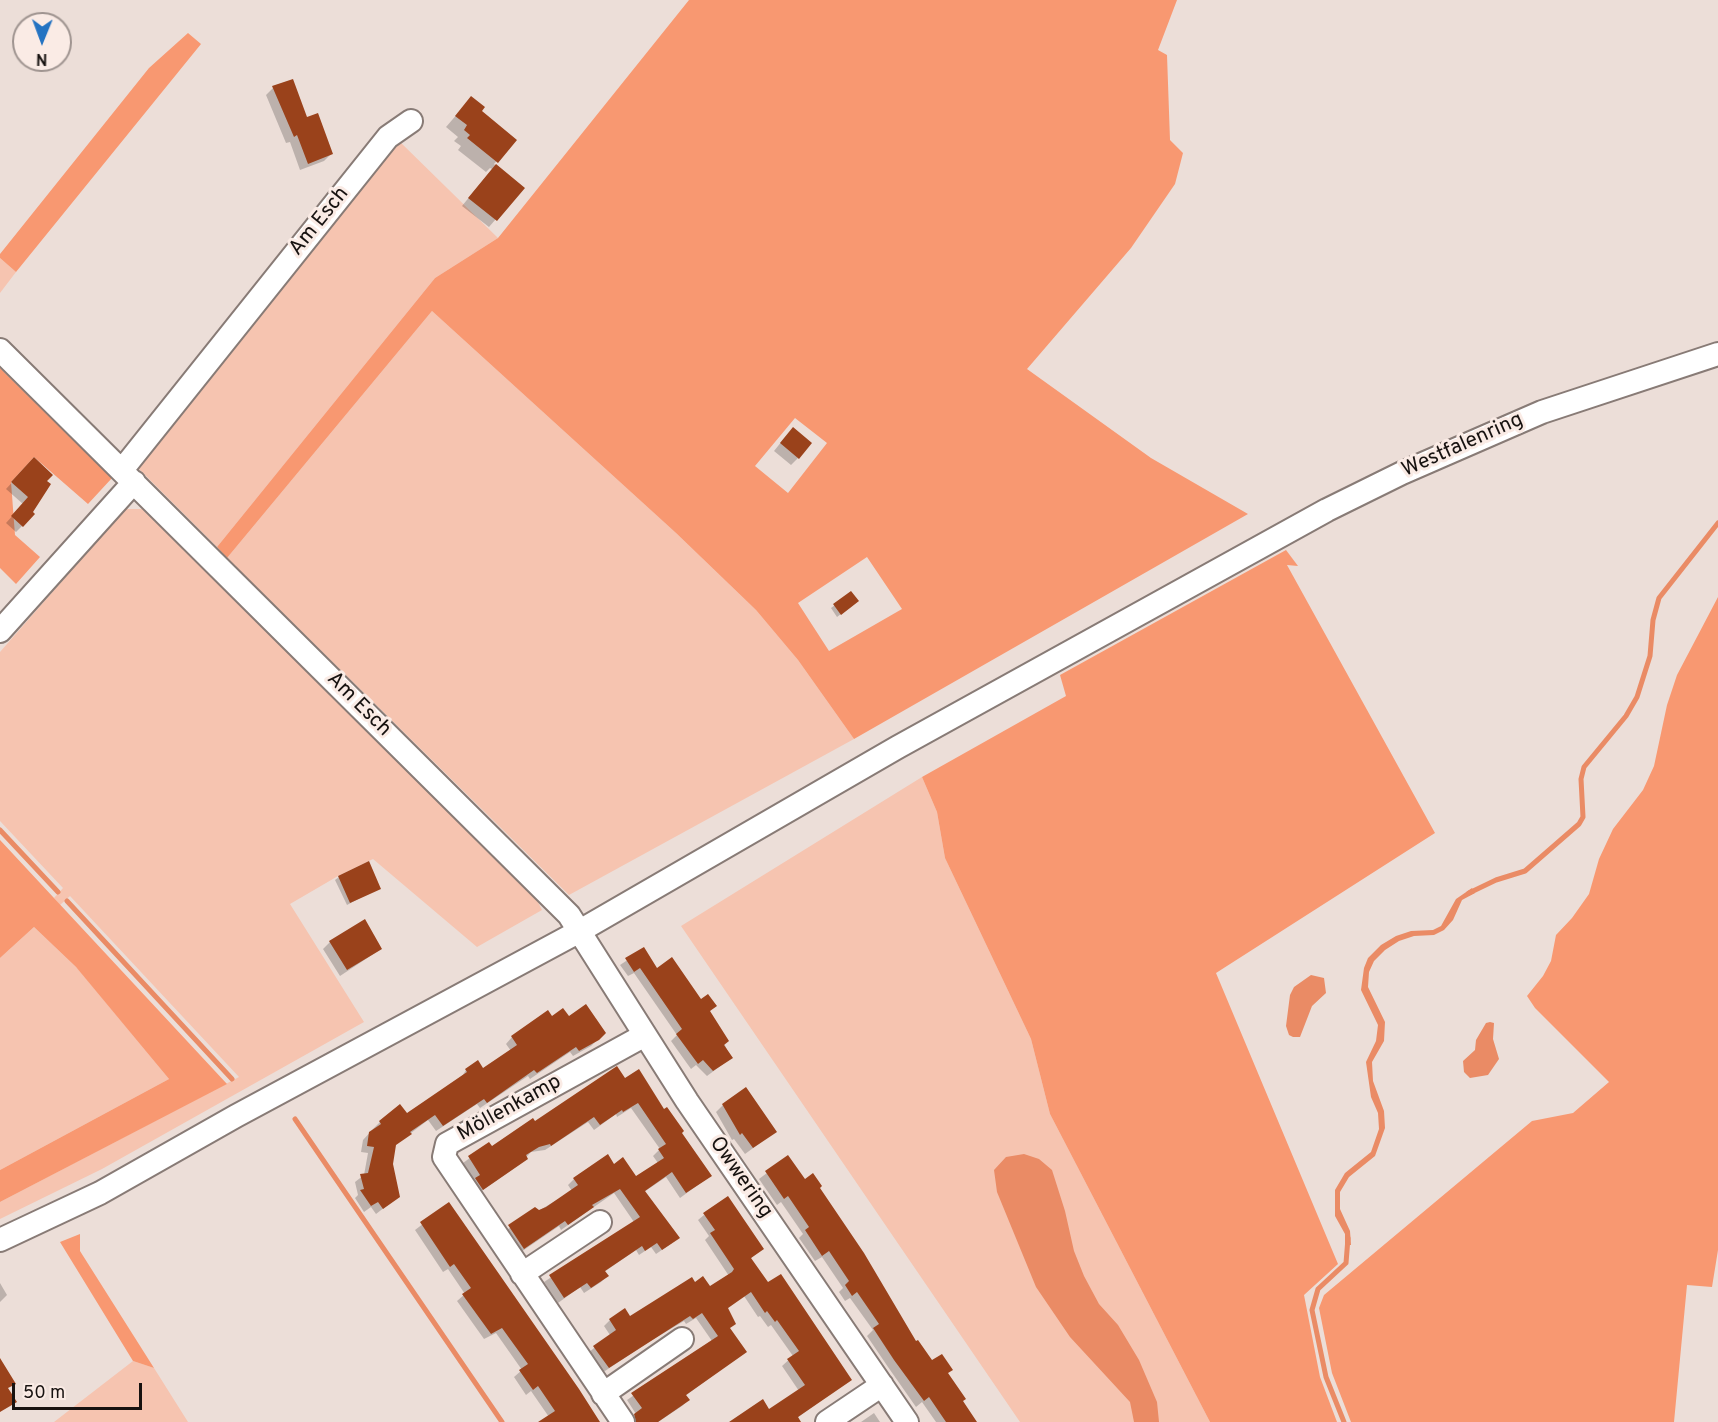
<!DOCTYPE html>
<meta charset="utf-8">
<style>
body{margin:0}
#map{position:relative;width:1718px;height:1422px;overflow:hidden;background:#ecded8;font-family:Overpass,sans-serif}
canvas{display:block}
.north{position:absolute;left:12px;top:12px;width:60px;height:60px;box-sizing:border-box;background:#faebe5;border:2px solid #9f9490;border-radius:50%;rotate:181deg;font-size:16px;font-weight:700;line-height:24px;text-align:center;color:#171210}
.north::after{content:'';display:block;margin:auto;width:21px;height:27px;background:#2473c2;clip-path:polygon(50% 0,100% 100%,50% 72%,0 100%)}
.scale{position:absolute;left:12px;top:1383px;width:130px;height:27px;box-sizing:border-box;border:3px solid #171210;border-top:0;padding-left:8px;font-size:18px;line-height:21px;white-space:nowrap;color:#171210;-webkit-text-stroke:4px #faebe5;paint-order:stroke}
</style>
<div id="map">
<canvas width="1718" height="1422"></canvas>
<div class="north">N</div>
<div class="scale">50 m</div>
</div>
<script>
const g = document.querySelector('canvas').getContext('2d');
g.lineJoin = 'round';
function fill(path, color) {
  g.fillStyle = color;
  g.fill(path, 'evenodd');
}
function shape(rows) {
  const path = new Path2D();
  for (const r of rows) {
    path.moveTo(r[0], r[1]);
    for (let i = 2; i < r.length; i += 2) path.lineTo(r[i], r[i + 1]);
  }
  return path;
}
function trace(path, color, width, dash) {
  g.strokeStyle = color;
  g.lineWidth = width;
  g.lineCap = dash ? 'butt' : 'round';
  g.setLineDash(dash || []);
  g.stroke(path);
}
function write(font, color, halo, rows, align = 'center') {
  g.font = font + ' Overpass,sans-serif';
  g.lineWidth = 6;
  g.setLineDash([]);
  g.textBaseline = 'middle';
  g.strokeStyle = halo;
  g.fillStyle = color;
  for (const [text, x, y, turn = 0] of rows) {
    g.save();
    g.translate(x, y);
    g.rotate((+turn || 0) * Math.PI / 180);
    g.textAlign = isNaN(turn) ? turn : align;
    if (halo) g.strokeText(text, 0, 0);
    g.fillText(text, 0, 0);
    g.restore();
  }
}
const green = shape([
 [396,138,498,238,435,278,217,547,134,464],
 [0,258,16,272,0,293],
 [432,311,676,533,756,610,798,660,854,739,569,895,227,558],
 [125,509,142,509,536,898,542,910,477,947,373,859,338,876,290,904,364,1022,102,1169,0,1219,0,1202,239,1077,70,896,60,905,54,898,63,888,0,821,0,652],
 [922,777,937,812,945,858,1031,1039,1050,1114,1210,1422,1020,1422,681,926],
 [34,927,78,969,169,1079,0,1170,0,958],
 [133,1361,154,1368,188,1422,54,1422]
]);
const forest = shape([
 [689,0,1177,0,1158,50,1167,55,1170,140,1183,153,1175,184,1131,248,1027,369,1151,458,1248,514,854,739,798,660,756,610,676,533,432,311,227,558,217,547,435,278,498,238],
 [795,418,827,443,788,493,755,466],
 [867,557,902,609,829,651,798,603],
 [188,33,201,44,16,272,0,258,0,254,149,68],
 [0,368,112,478,88,504,34,457,11,482,15,535,40,557,16,584,0,568],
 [1286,550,1298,566,1287,565,1435,833,1216,973,1338,1264,1304,1295,1320,1377,1337,1422,1210,1422,1050,1114,1031,1039,945,858,937,812,922,777,1066,696,1060,675],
 [1718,597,1718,1250,1712,1287,1687,1285,1674,1422,1351,1422,1332,1373,1319,1308,1324,1295,1532,1121,1573,1113,1609,1082,1535,1008,1527,996,1543,976,1551,961,1556,935,1572,918,1589,894,1599,859,1613,829,1643,790,1654,766,1667,705,1677,675],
 [0,840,227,1084,0,1202,0,1170,169,1079,76,967,34,927,0,958],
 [80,1234,80,1251,154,1368,133,1361,60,1242]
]);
const water = shape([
 [1472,888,1475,893,1462,900,1453,920,1444,930,1434,935,1414,936,1399,941,1385,950,1374,961,1369,972,1368,987,1385,1022,1384,1041,1372,1062,1373,1081,1384,1111,1385,1128,1375,1156,1349,1177,1340,1192,1340,1209,1350,1231,1351,1245,1345,1245,1345,1234,1335,1216,1335,1190,1345,1173,1371,1152,1379,1129,1378,1113,1371,1097,1366,1062,1376,1041,1378,1025,1361,990,1364,968,1368,958,1381,945,1396,936,1411,931,1433,930,1441,926,1456,899],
 [1311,975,1324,978,1326,993,1312,1006,1300,1037,1293,1037,1289,1035,1286,1026,1290,995,1294,987],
 [1490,1022,1494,1023,1493,1039,1499,1059,1488,1075,1470,1078,1464,1072,1463,1061,1475,1050,1476,1040,1486,1023],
 [1024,1154,1039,1159,1052,1170,1065,1211,1074,1251,1084,1276,1099,1304,1118,1325,1139,1360,1157,1402,1159,1422,1134,1422,1130,1402,1070,1337,1036,1287,997,1192,994,1170,1006,1157]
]);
const shadow = shape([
 [273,88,306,119,331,154,324,161,300,170,290,142,286,143,266,95],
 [471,98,480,111,515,140,494,164,522,189,489,227,462,206,492,169,490,168,486,172,458,150,461,146,454,141,458,137,446,127],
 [786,436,798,458,791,465,774,451],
 [28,465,45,481,22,526,16,532,6,523,23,504,6,489],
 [851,593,854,604,837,617,831,608],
 [339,877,379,888,347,905,335,880],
 [330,942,381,949,340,976,323,949],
 [644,949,656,970,709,1012,731,1058,707,1076,696,1065,691,1069,671,1041,677,1035,634,973,628,976,620,965],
 [552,1018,568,1018,604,1033,591,1046,573,1056,570,1052,530,1079,528,1076,480,1108,477,1104,436,1131,428,1120,394,1146,391,1164,398,1197,376,1214,371,1207,364,1212,355,1198,358,1195,355,1182,364,1175,368,1153,361,1152,363,1140,374,1128,380,1122,406,1115,461,1078,466,1070,483,1070,511,1051,506,1044,512,1037],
 [625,1080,680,1133,710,1176,680,1198,666,1177,644,1192,672,1243,656,1254,651,1247,639,1255,636,1250,604,1272,607,1276,601,1282,584,1293,580,1287,558,1303,544,1282,634,1222,614,1193,561,1230,559,1226,518,1254,503,1232,572,1191,568,1185,574,1179,607,1156,613,1166,635,1179,658,1163,653,1156,660,1149,631,1108,617,1117,616,1114,594,1130,588,1122,545,1150,531,1152,520,1164,476,1195,470,1185,475,1180,463,1163,489,1144,491,1148,534,1123],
 [723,1105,775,1132,745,1154,734,1139,732,1140,716,1112],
 [788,1157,804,1181,818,1189,916,1343,932,1363,947,1374,975,1422,936,1422,922,1402,916,1407,888,1367,867,1336,873,1330,850,1298,845,1301,839,1292,843,1288,822,1257,815,1261,799,1238,803,1234,781,1202,777,1205,759,1179],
 [449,1204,598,1422,544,1422,549,1417,531,1391,526,1395,514,1377,522,1370,496,1333,484,1339,457,1301,465,1294,448,1269,443,1272,415,1230],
 [704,1215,762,1249,750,1259,767,1284,850,1379,797,1418,797,1422,734,1422,769,1411,799,1391,782,1366,793,1356,771,1325,768,1327,760,1316,758,1317,744,1296,727,1309,729,1329,745,1352,685,1396,688,1400,682,1406,658,1422,629,1422,636,1414,627,1400,712,1341,696,1318,686,1324,684,1321,647,1343,602,1373,588,1353,610,1335,604,1326,610,1320,630,1318,694,1284,710,1288,729,1276,705,1240,709,1236,698,1220],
 [0,1283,7,1295,0,1302],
 [874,1413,880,1422,861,1422]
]);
const stream = shape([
 [0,830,58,892],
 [1469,893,1496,880,1525,871,1579,824,1583,817,1581,779,1584,767,1626,716,1637,697,1650,656,1653,620,1659,598,1718,523],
 [67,901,232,1079],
 [295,1119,502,1422],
 [1344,1422,1326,1377,1312,1310,1318,1289,1346,1263,1348,1238]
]);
const building = shape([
 [293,79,307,117,318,113,333,154,308,164,297,135,294,137,272,86],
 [471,96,485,107,482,111,517,140,498,163,467,138,470,135,464,130,467,125,455,116],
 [496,164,525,188,497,221,468,198],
 [793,427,812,443,799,459,780,443],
 [34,457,53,475,47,481,51,484,33,512,35,514,23,527,11,516,28,497,11,482],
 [851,591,859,601,841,615,833,604],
 [369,861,381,889,350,903,338,876],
 [365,919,382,949,347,970,329,941],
 [644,947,657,968,672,957,701,999,708,994,717,1006,710,1011,729,1041,724,1045,733,1058,713,1071,703,1060,698,1064,676,1034,682,1029,640,968,634,972,625,958],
 [586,1004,606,1033,599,1040,579,1051,576,1047,537,1073,534,1070,487,1103,484,1099,443,1126,435,1115,410,1132,412,1134,396,1145,393,1164,400,1197,383,1209,378,1202,371,1206,360,1190,364,1189,360,1174,368,1173,374,1147,367,1146,369,1132,381,1124,379,1121,400,1104,407,1113,467,1072,465,1069,478,1060,483,1068,517,1045,511,1036,548,1010,552,1016,563,1008,569,1016],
 [617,1066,625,1078,639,1069,664,1109,667,1107,684,1131,682,1133,712,1176,686,1193,672,1172,645,1191,680,1238,662,1250,657,1243,645,1251,642,1246,605,1271,609,1276,591,1288,587,1283,564,1298,549,1275,640,1217,620,1189,592,1205,594,1207,568,1225,565,1221,524,1249,508,1225,535,1207,539,1210,546,1207,578,1185,573,1178,608,1154,614,1164,623,1157,636,1176,664,1158,658,1149,666,1144,638,1103,623,1112,622,1110,600,1125,594,1117,551,1146,550,1144,539,1147,526,1155,528,1159,483,1190,475,1178,480,1175,468,1156,489,1142,492,1146,533,1118,535,1121],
 [746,1087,777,1132,753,1148,742,1133,740,1135,722,1104],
 [788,1155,805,1179,813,1173,822,1186,820,1188,864,1253,916,1341,918,1340,932,1360,942,1354,953,1370,948,1373,966,1399,963,1401,977,1422,946,1422,929,1397,924,1401,894,1360,873,1328,879,1324,857,1292,852,1296,845,1285,849,1281,829,1251,822,1256,805,1230,809,1227,788,1196,784,1199,765,1171],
 [728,1196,764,1249,751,1258,768,1282,781,1274,852,1380,798,1417,801,1422,729,1422,763,1399,769,1409,805,1385,787,1359,799,1351,777,1320,775,1322,767,1311,765,1313,751,1292,728,1308,736,1324,730,1328,747,1352,686,1395,690,1400,658,1422,636,1422,634,1414,642,1408,631,1393,718,1336,702,1313,693,1319,690,1316,609,1368,593,1346,616,1330,609,1319,625,1308,630,1316,692,1277,695,1282,703,1276,710,1286,732,1272,734,1269,710,1233,715,1230,703,1213],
 [449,1202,579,1389,600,1422,538,1422,555,1411,538,1386,533,1390,519,1370,528,1364,502,1328,491,1334,462,1294,471,1288,454,1264,450,1267,420,1222],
 [0,1358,16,1384,8,1388,17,1402,0,1412]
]);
const minor = shape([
 [0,350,569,915,687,1101,907,1422],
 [122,470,388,137,411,121],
 [0,631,134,482],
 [0,1240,100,1193,236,1116,578,932,898,747,1327,510,1402,473,1542,412,1718,354],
 [522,1274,600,1222],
 [603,1394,682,1339],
 [623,1422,444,1157,447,1144,645,1035],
 [827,1422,882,1385]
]);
const streetNames = [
 ["Am Esch",320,222,-51],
 ["Westfalenring",1463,446,-24],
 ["Am Esch",358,705,45],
 ["Möllenkamp",510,1109,-29],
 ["Owwering",740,1178,55]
];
fill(green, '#f6c4b0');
fill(forest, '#f89871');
fill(water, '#ea8b65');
fill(shadow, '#0003');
trace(stream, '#ea8b65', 5);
fill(building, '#9a421b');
trace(minor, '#887b76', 26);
trace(minor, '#fff', 22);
write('21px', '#171210', '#faebe5', streetNames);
</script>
